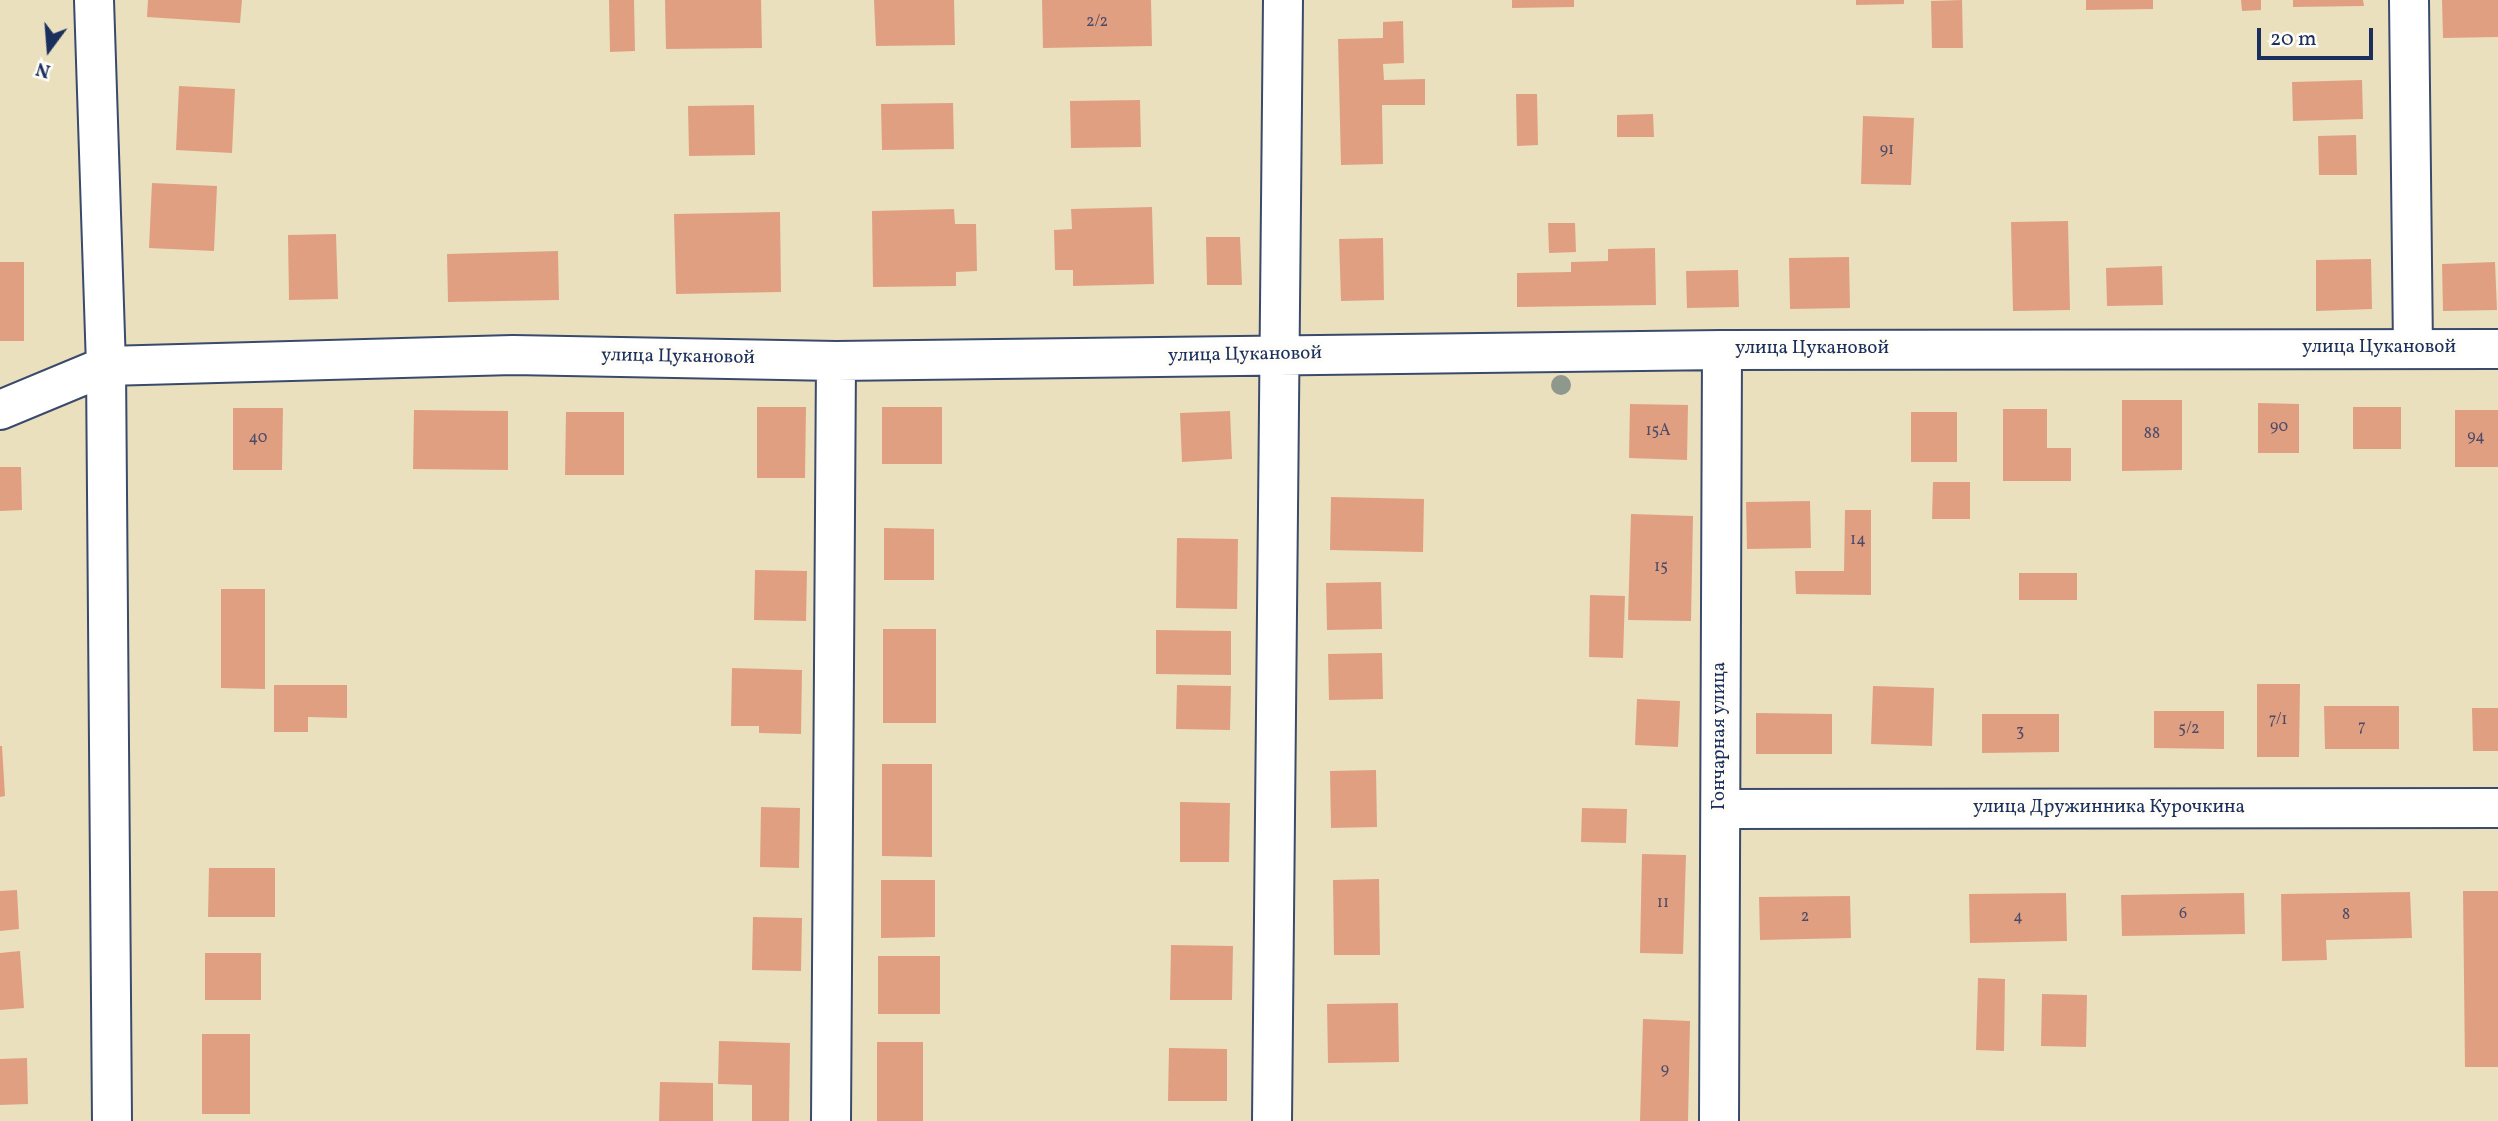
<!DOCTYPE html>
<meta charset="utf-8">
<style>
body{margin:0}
#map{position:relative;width:2498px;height:1121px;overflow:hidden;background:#eae0bd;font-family:Vollkorn,serif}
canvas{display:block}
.north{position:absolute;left:14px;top:14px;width:70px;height:70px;-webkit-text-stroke:5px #fdfcf7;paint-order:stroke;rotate:196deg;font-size:19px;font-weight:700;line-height:28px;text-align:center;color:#1b2f5e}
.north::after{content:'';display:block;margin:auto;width:24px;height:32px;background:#1b2f5e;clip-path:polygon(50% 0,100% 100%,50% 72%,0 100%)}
.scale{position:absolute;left:2257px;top:28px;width:116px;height:32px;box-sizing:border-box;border:4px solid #1b2f5e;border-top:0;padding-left:9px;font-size:21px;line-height:24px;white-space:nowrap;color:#1b2f5e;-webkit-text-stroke:5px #fdfcf7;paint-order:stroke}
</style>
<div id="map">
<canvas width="2498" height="1121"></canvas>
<div class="north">N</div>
<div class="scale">20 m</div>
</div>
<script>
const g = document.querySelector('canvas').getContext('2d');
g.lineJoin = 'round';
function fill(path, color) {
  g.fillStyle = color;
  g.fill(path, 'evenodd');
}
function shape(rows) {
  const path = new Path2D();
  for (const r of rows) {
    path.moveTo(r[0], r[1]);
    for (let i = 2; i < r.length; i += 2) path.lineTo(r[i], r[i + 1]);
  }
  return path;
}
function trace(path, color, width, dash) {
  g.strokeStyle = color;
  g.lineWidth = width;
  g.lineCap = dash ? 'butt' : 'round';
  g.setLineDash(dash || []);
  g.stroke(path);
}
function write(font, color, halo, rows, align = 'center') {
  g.font = font + ' Vollkorn,serif';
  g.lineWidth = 7;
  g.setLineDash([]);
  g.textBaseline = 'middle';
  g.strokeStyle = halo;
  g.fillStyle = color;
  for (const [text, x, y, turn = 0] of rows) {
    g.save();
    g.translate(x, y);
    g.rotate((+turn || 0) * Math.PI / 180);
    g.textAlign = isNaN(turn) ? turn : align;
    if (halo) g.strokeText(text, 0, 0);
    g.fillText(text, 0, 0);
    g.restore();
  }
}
const building = shape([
 [148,0,242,0,240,23,147,17],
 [609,0,634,0,635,51,610,52],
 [665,0,761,0,762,48,666,49],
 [874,0,954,0,955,45,876,46],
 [1042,0,1151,0,1152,46,1043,48],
 [1512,0,1574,0,1574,7,1512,8],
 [1856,0,1904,0,1904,4,1856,5],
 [1962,0,1963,48,1932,48,1931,1],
 [2086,0,2153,0,2153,9,2086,10],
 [2241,0,2261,0,2261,10,2242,11],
 [2293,0,2363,0,2364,6,2293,7],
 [2442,0,2498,0,2498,37,2443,38],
 [1403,21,1404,63,1383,64,1384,80,1425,79,1425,105,1382,105,1383,164,1341,165,1338,39,1383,38,1383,22],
 [2362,80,2363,119,2293,121,2292,82],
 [179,86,235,89,232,153,176,150],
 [1516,94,1537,94,1538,145,1517,146],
 [1140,100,1141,147,1071,148,1070,101],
 [953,103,954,149,882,150,881,104],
 [754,105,755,155,689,156,688,106],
 [1653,114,1654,137,1617,137,1617,115],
 [1863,116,1914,118,1911,185,1861,184],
 [2356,135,2357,175,2319,175,2318,136],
 [152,183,217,186,214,251,149,248],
 [1152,207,1154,284,1073,286,1073,270,1055,270,1054,230,1072,229,1071,209],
 [954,209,955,224,976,224,977,271,956,272,956,286,873,287,872,211],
 [780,212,781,292,676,294,674,214],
 [2068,221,2070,310,2013,311,2011,222],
 [1548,223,1575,223,1576,252,1549,253],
 [336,234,338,299,289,300,288,235],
 [1206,237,1240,237,1242,285,1207,285],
 [1383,238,1384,300,1341,301,1339,239],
 [1655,248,1656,305,1517,307,1517,273,1571,272,1571,262,1608,261,1608,249],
 [558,251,559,300,448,302,447,254],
 [1849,257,1850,308,1790,309,1789,258],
 [2371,259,2372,309,2316,311,2316,260],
 [0,262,24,262,24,341,0,341],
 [2495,262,2497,310,2443,311,2442,264],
 [2162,266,2163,305,2107,306,2106,268],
 [1738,270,1739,307,1687,308,1686,271],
 [2122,400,2182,400,2182,470,2122,471],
 [2258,403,2299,404,2299,453,2258,453],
 [1630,404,1688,405,1687,460,1629,458],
 [757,407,806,407,805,478,757,478],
 [882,407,942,407,942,464,882,464],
 [2353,407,2401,407,2401,449,2353,449],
 [233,408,283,408,282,470,233,470],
 [2003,409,2047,409,2047,448,2071,448,2071,481,2003,481],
 [414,410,508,411,508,470,413,469],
 [2455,410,2498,410,2498,467,2455,467],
 [1230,411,1232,459,1182,462,1180,413],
 [566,412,624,412,624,475,565,475],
 [1911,412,1957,412,1957,462,1911,462],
 [0,467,21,467,22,510,0,511],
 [1933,482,1970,482,1970,519,1932,519],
 [1331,497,1424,499,1423,552,1330,550],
 [1810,501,1811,548,1747,549,1746,502],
 [1845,510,1871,510,1871,595,1796,594,1795,571,1844,571],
 [1631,514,1693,516,1691,621,1628,620],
 [884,528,934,529,934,580,884,580],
 [1177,538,1238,539,1237,609,1176,608],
 [755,570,807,571,806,621,754,620],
 [2019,573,2077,573,2077,600,2019,600],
 [1381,582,1382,629,1327,630,1326,583],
 [221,589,265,589,265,689,221,688],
 [1590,595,1625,596,1623,658,1589,657],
 [883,629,936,629,936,723,883,723],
 [1156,630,1231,631,1231,675,1156,674],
 [1382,653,1383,699,1329,700,1328,654],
 [732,668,802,670,801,734,759,733,759,726,731,726],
 [2257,684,2300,684,2299,757,2257,757],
 [274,685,347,685,347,718,308,717,308,732,274,732],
 [1177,685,1231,686,1230,730,1176,729],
 [1873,686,1934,688,1932,746,1871,744],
 [1637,699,1680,701,1678,747,1635,745],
 [2324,706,2399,706,2399,749,2325,749],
 [2472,708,2498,708,2498,751,2473,751],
 [2154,711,2224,711,2224,749,2154,748],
 [1756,713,1832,714,1832,754,1756,754],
 [1982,714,2059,714,2059,752,1982,753],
 [0,746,2,746,5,796,0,797],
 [882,764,932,764,932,857,882,856],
 [1376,770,1377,827,1331,828,1330,771],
 [1180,802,1230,803,1229,862,1180,862],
 [761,807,800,808,799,868,760,867],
 [1582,808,1627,809,1626,843,1581,842],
 [1642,854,1686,855,1683,954,1640,953],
 [209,868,275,868,275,917,208,917],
 [1379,879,1380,955,1334,955,1333,880],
 [881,880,935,880,935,937,881,938],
 [17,890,19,929,0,931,0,891],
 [2463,891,2498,891,2498,1067,2465,1067],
 [2410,892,2412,938,2326,940,2327,960,2282,961,2281,894],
 [2066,893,2067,941,1970,943,1969,894],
 [2244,893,2245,934,2122,936,2121,895],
 [1850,896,1851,938,1760,940,1759,897],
 [753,917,802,918,801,971,752,970],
 [1171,945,1233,946,1232,1000,1170,1000],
 [20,951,24,1008,0,1010,0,953],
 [205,953,261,953,261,1000,205,1000],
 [878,956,940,956,940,1014,878,1014],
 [1978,978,2005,979,2004,1051,1976,1050],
 [2042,994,2087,995,2086,1047,2041,1046],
 [1398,1003,1399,1062,1328,1063,1327,1004],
 [1643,1019,1690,1021,1688,1121,1640,1121],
 [202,1034,250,1034,250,1114,202,1114],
 [719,1041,790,1043,789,1121,752,1121,752,1085,718,1084],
 [877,1042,923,1042,923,1121,877,1121],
 [1169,1048,1227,1049,1227,1101,1168,1101],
 [27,1058,28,1104,0,1105,0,1059],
 [660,1082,713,1083,713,1121,659,1121]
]);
const minor = shape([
 [94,0,106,366,112,1121],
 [2409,0,2413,349],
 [0,410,106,366,513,355,836,361,1722,350,2498,349],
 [1721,809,2498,808],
 [831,1121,836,361],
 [1272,1121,1283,0],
 [1719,1121,1722,350]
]);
const trees = [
 [1561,385]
];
const numberNames = [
 ["2/2",1097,23],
 ["91",1887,151],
 ["90",2279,428],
 ["15А",1658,432],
 ["88",2152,435],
 ["94",2476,438],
 ["40",258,439],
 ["14",1858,541],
 ["15",1661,568],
 ["7/1",2278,721],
 ["7",2362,728],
 ["5/2",2189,730],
 ["3",2020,733],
 ["11",1663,904],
 ["6",2183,915],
 ["8",2346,916],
 ["2",1805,918],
 ["4",2018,918],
 ["9",1665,1071]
];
const streetNames = [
 ["улица Цукановой",2379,349],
 ["улица Цукановой",1812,350],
 ["улица Цукановой",1245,356,-1],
 ["улица Цукановой",678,358,1],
 ["Гончарная улица",1721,736,-90],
 ["улица Дружинника Курочкина",2109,809]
];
fill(building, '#e19f82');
trace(minor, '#3a4a6c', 42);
trace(minor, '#fff', 38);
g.fillStyle = '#8f988c';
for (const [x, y] of trees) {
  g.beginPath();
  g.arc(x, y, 10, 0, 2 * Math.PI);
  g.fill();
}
write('16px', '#4c4b67', null, numberNames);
write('19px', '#1b2f5e', '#fdfcf7', streetNames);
</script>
